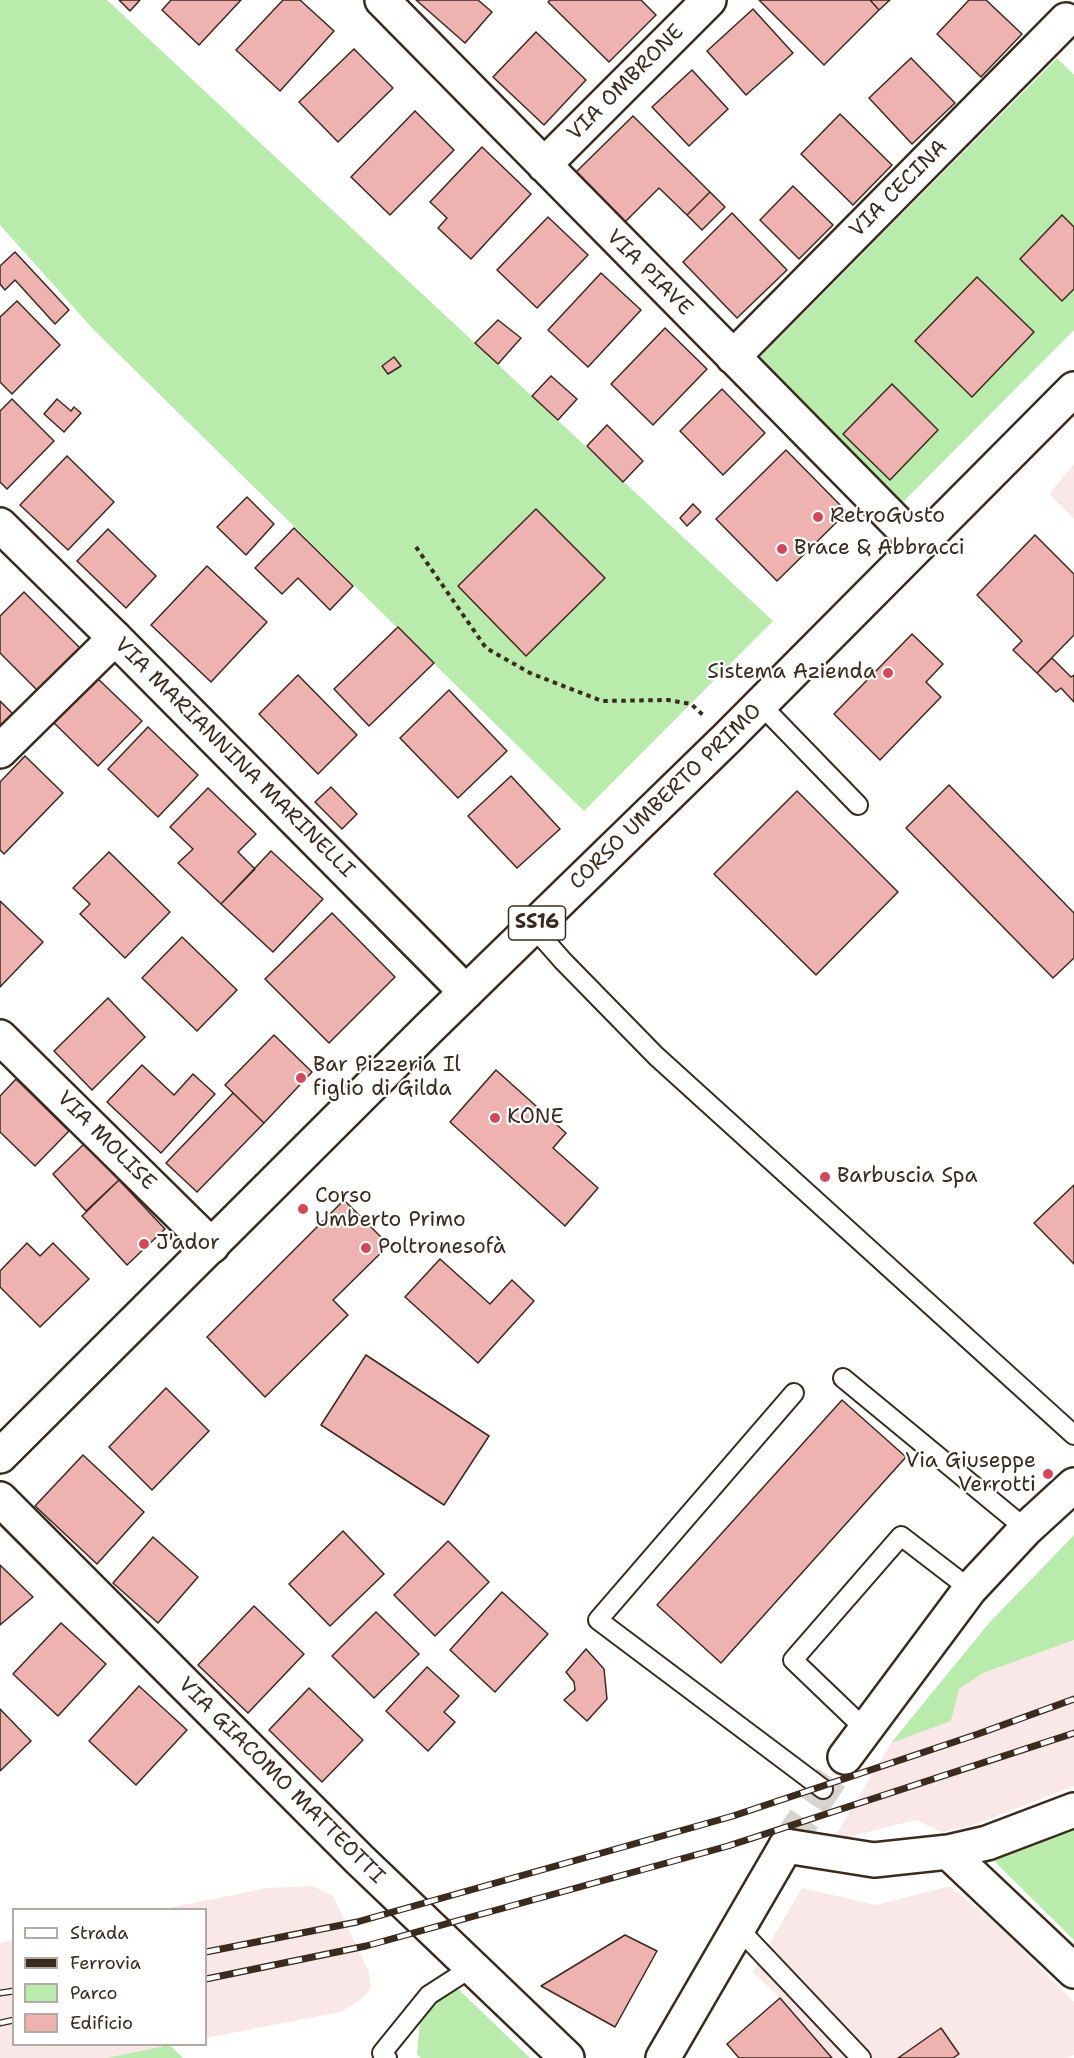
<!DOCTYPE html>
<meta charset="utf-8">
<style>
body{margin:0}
#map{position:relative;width:1074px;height:2058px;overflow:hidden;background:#fff;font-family:"Shantell Sans",sans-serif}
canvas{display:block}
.legend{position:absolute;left:12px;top:1908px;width:195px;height:138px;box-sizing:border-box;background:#fff;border:2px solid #b1aaa5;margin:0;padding:8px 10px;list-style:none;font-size:18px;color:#3b2a1e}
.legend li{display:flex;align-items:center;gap:12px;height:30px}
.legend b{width:30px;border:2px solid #b1aaa5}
</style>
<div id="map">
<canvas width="1074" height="2058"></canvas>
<ul class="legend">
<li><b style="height:8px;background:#fff"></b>Strada</li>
<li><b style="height:8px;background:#3b2a1e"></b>Ferrovia</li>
<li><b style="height:16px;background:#b8ebac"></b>Parco</li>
<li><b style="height:16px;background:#eeb2b1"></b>Edificio</li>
</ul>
</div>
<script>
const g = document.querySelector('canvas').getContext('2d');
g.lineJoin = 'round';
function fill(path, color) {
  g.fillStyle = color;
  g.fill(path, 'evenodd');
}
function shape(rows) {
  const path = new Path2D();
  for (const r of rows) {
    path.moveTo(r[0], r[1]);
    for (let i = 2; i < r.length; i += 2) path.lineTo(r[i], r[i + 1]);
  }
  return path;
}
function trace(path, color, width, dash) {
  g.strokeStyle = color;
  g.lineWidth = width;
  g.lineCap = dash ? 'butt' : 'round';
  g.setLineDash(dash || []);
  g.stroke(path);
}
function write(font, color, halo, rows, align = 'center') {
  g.font = font + ' "Shantell Sans",sans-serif';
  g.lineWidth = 4.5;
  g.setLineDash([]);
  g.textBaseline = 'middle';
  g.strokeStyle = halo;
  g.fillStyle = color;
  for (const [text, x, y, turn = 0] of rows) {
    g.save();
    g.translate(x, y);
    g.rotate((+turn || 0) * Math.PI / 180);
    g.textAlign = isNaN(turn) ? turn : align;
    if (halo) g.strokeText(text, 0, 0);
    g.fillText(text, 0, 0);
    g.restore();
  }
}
const built = shape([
 [1074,464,1074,519,1049,494],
 [1074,1640,1074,1786,971,1826,942,1832,916,1820,832,1841,891,1743,951,1721,959,1689,983,1673],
 [312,1886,333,1896,369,1972,371,1989,359,2001,340,2012,206,2038,206,1910,163,1909,268,1888],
 [950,1886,1004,1931,1074,2002,1074,2055,1067,2058,832,2058,780,1998,753,1972,802,1888,876,1905],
 [13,1940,14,2044,174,2045,106,2058,0,2058,0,1943]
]);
const green = shape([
 [0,0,107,0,773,621,584,811,93,329,0,225],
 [1057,58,1074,75,1074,330,902,503,756,361],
 [1074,1535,1074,1640,983,1673,959,1689,951,1721,891,1743,989,1623],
 [1074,1827,1074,1940,989,1856],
 [457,1988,530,2058,421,2058,417,2054,420,2022,441,1998,451,1990],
 [170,2045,183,2058,106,2058]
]);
const building = shape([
 [119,0,140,0,130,11,119,0],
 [171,0,241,0,199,45,162,10,171,0],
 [283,0,300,0,334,31,280,91,236,50,283,0],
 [416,0,478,0,492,12,465,43,416,0],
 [550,0,641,0,656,15,609,62,548,2,550,0],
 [759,0,870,0,879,10,824,65,759,0],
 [870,0,890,0,879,10,870,0],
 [969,0,986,0,1022,34,981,77,937,34,969,0],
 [753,9,793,53,746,95,707,51,753,9],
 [536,32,586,80,544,125,493,77,536,32],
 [354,49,393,88,338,142,299,102,354,49],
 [911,58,955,103,912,144,869,98,911,58],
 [692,70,728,109,689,146,652,107,692,70],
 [415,111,454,150,390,215,351,177,415,111],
 [840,114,892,165,853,205,801,154,840,114],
 [633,116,710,192,687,215,659,188,625,222,576,172,633,116],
 [482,147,531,194,471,259,438,228,447,218,430,202,482,147],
 [793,186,833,225,799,259,760,220,793,186],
 [710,192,725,207,702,230,687,215,710,192],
 [732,213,787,270,737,318,683,262,732,213],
 [1062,215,1074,227,1074,289,1062,301,1020,259,1062,215],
 [548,217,588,255,537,308,497,270,548,217],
 [15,252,69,310,55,324,15,280,5,290,0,284,0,266,15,252],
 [601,273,641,310,588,367,548,330,601,273],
 [977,277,1034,332,972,397,915,341,977,277],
 [17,301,60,345,12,394,0,382,0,317,17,301],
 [498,320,521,338,498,364,475,343,498,320],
 [665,328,707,369,653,425,611,384,665,328],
 [394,357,401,366,388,374,382,366,394,357],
 [551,376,577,399,558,420,532,396,551,376],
 [892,384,938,430,890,480,843,434,892,384],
 [722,389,765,433,723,475,680,431,722,389],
 [12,399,54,441,7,489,0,482,0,411,12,399],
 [57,399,71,411,74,407,81,413,64,432,44,414,57,399],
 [607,425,643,461,623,482,587,446,607,425],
 [786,450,847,512,777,581,716,519,786,450],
 [67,456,114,502,68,550,20,505,67,456],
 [247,497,274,524,246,555,217,527,247,497],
 [693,504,701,512,687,526,680,518,693,504],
 [536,509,605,578,526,656,458,586,536,509],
 [294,528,353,586,330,610,298,578,282,594,255,568,294,528],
 [108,529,156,576,126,608,77,561,108,529],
 [1035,535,1074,574,1074,635,1037,673,1013,650,1022,641,977,595,1035,535],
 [207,566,267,622,211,682,151,625,207,566],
 [24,592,81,649,39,692,0,653,0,616,24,592],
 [398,627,434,663,369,726,334,689,398,627],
 [912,634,943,664,926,682,941,697,880,760,834,714,912,634],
 [1052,658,1071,677,1074,675,1074,702,1061,688,1056,692,1037,673,1052,658],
 [298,675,357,735,318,774,259,714,298,675],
 [95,676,142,721,98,766,52,721,95,676],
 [449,690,507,751,458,798,400,738,449,690],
 [0,701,13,714,0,727,0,701],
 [148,727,198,775,158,817,108,769,148,727],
 [25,756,63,793,4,854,0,850,0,782,25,756],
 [511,776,560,829,517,868,468,816,511,776],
 [949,785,1074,913,1074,958,1053,978,906,828,949,785],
 [331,787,357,814,342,829,315,802,331,787],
 [208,788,256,834,238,852,255,869,221,904,178,863,193,849,170,827,208,788],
 [797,791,898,892,816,975,714,874,797,791],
 [271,851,323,899,273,952,221,904,271,851],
 [109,852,170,912,125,958,80,914,90,904,73,888,109,852],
 [0,901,43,942,0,987,0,901],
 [332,913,395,977,329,1043,265,979,332,913],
 [182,937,237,990,197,1031,142,978,182,937],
 [108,998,145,1037,92,1090,54,1051,108,998],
 [274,1035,312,1072,264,1123,225,1085,274,1035],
 [142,1065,174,1095,193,1074,215,1094,161,1153,107,1102,142,1065],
 [496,1070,566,1133,553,1148,598,1188,565,1226,450,1122,496,1070],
 [16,1079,69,1131,35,1166,0,1132,0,1096,16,1079],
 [233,1093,264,1123,197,1192,166,1163,233,1093],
 [85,1143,119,1180,86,1211,53,1174,85,1143],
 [119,1180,165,1229,127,1265,82,1216,119,1180],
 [1074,1185,1074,1264,1034,1223,1074,1185],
 [344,1200,389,1245,333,1300,348,1315,265,1397,207,1337,344,1200],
 [27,1243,40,1256,53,1243,89,1279,40,1327,0,1287,0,1271,27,1243],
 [440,1259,490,1304,512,1280,534,1301,478,1363,405,1297,440,1259],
 [366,1355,489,1436,444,1505,321,1425,366,1355],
 [166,1388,209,1431,152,1490,109,1447,166,1388],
 [842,1400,906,1457,721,1663,657,1605,842,1400],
 [83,1455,144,1512,97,1564,35,1506,83,1455],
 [343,1531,384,1574,330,1626,289,1584,343,1531],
 [153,1537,198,1577,158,1623,113,1583,153,1537],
 [448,1541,489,1582,435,1636,394,1595,448,1541],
 [0,1565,33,1597,0,1625,0,1565],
 [502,1592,548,1634,495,1692,450,1650,502,1592],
 [254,1606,304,1654,248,1713,198,1665,254,1606],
 [376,1612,419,1654,374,1698,332,1656,376,1612],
 [61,1623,106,1664,58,1716,13,1674,61,1623],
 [586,1649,604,1669,607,1699,587,1721,564,1700,575,1690,574,1682,566,1672,586,1649],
 [427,1667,459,1696,444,1712,455,1722,428,1751,386,1711,427,1667],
 [139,1686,187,1730,136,1785,89,1741,139,1686],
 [309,1688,363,1740,322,1782,269,1730,309,1688],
 [0,1709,31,1741,0,1771,0,1709],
 [625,1935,657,1951,615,2027,541,1986,625,1935],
 [780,1998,832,2058,739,2058,727,2044,780,1998],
 [941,2028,959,2054,953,2058,898,2058,941,2028]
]);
const secondaryTunnel = shape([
 [786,1846,845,1757]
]);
const path = shape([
 [416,547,486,648,530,673,602,701,668,700,691,704,703,715]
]);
const lane = shape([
 [761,705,858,805],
 [533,927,563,961,656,1056,1074,1435],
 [843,1378,1026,1529],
 [794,1393,598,1620,823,1789],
 [865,1729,793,1660,901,1536,970,1589],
 [738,1928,861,2058],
 [387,2058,382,2053,429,1995,471,1968]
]);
const street = shape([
 [382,0,918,544],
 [544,165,709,0],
 [733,357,1066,20],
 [0,751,115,638],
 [0,1037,212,1246],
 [0,1499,359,1859,567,2058],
 [786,1846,874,1860,948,1852,987,1843,1074,1810],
 [948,1852,1074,1971]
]);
const secondary = shape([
 [0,525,115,638,466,992],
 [845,1757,970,1589,1026,1529,1074,1485],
 [663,2058,786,1846]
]);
const primary = shape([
 [0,1456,429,1028,727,738,1074,389]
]);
const rail = shape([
 [206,1952,357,1922,733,1816,978,1734,1074,1699],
 [206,1979,366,1946,728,1846,1074,1733],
 [0,1993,14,1991],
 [0,2023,14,2020]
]);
const markers = [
 [818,517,6,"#d1495b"],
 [782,549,6,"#d1495b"],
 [888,673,6,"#d1495b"],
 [301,1078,6,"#d1495b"],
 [495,1118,6,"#d1495b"],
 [825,1177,6,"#d1495b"],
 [303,1209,6,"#d1495b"],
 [144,1244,6,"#d1495b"],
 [366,1248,6,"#d1495b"],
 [1048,1474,6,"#d1495b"]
];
const shields = [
 [537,923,57]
];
const shieldNames = [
 ["SS16",537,923]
];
const streetNames = [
 ["VIA OMBRONE",626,83,-45],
 ["VIA CECINA",899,189,-45],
 ["VIA PIAVE",649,273,45],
 ["VIA MARIANNINA MARINELLI",234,758,45],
 ["CORSO UMBERTO PRIMO",666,797,-44],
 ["VIA MOLISE",106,1141,45],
 ["VIA GIACOMO MATTEOTTI",281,1781,45]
];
const poiNames = [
 ["RetroGusto",830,517],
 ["Brace & Abbracci",794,549],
 ["Sistema Azienda",876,673,"right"],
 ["Bar Pizzeria Il",313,1066],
 ["figlio di Gilda",313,1090],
 ["KONE",507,1118],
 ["Barbuscia Spa",837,1177],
 ["Corso",315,1197],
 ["Umberto Primo",315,1221],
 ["J'ador",156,1244],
 ["Poltronesofà",378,1248],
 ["Via Giuseppe",1036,1462,"right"],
 ["Verrotti",1036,1486,"right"]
];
fill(built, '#fae8e8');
fill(green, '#b8ebac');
fill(building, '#eeb2b1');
trace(building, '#3b2a1e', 1.5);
trace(secondaryTunnel, '#d8d4d2', 33, [33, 16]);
trace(lane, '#3b2a1e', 22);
trace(street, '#3b2a1e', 38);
trace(secondary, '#3b2a1e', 38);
trace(primary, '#3b2a1e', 38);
trace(path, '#3b2a1e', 4, [4.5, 4.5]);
trace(lane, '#fff', 18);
trace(street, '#fff', 33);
trace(secondary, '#fff', 33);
trace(primary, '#fff', 33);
trace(rail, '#3b2a1e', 7);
trace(rail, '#fff', 4.5, [14]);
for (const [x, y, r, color] of markers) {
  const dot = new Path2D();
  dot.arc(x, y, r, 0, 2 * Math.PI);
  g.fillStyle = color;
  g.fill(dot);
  trace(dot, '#fff', 2);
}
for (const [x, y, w] of shields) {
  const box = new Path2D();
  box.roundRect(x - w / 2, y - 17, w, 34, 4.5);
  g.fillStyle = '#fff';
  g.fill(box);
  trace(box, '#3b2a1e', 1.5);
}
write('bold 20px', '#3b2a1e', null, shieldNames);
write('21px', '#3b2a1e', '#fff', streetNames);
write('21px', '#3b2a1e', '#fff', poiNames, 'left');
</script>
